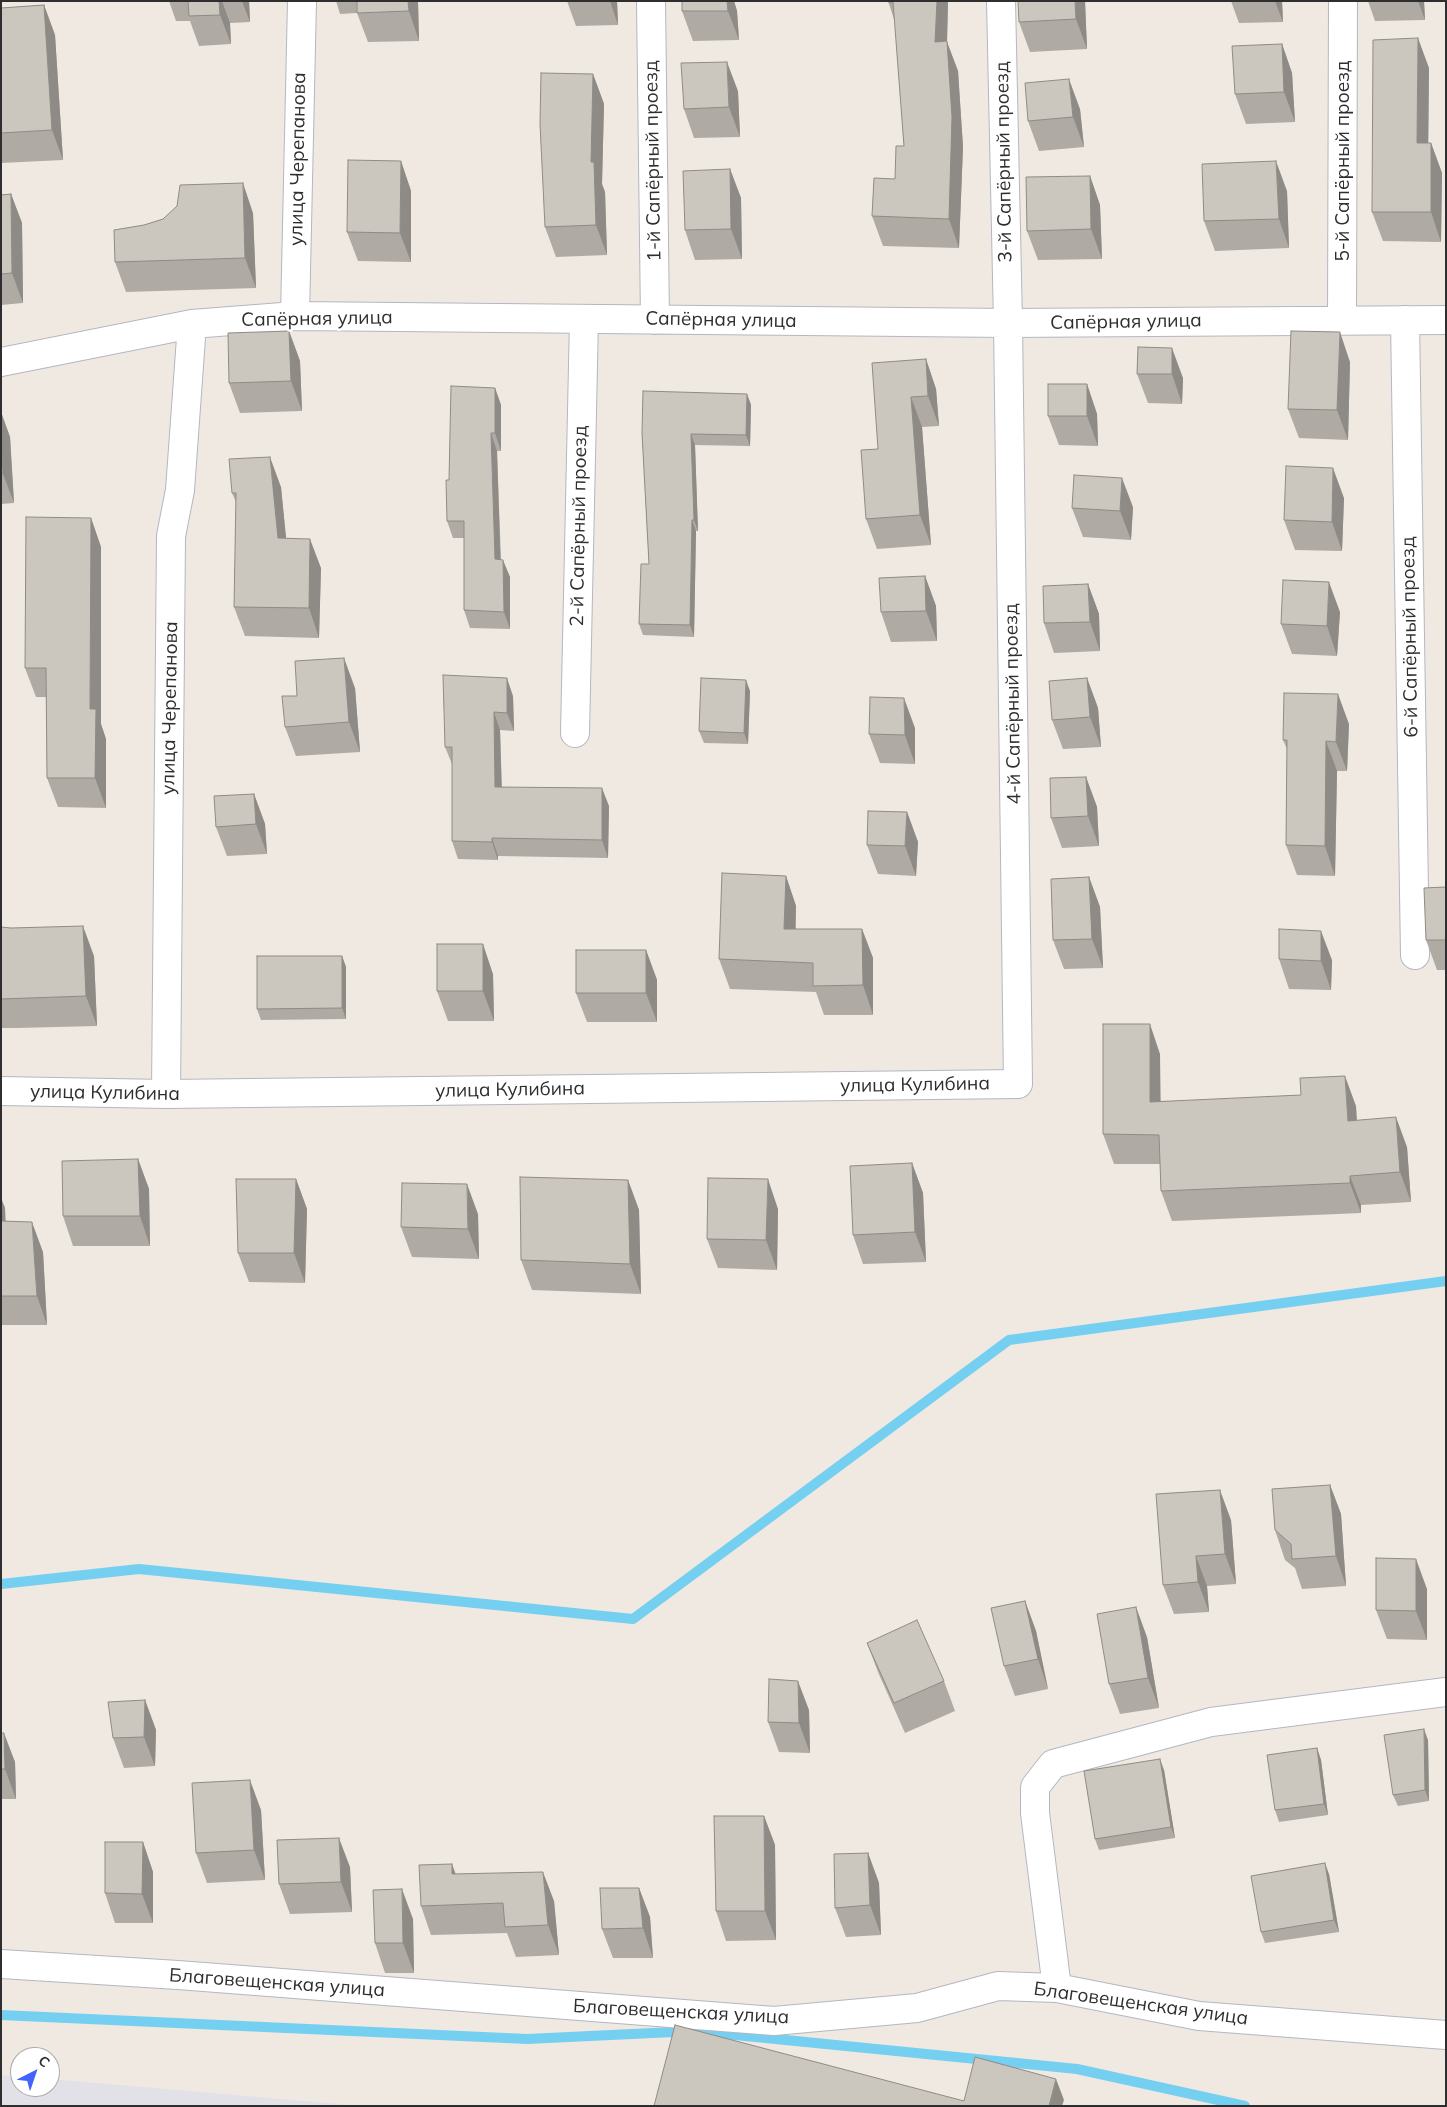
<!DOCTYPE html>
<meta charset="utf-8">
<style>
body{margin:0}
#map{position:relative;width:1447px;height:2107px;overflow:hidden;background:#efe9e1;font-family:Mulish,sans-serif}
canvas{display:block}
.frame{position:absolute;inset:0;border:2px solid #2e2e2e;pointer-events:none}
.north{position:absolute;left:10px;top:2047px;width:50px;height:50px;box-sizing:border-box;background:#fff;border:1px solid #ababab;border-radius:50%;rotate:41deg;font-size:14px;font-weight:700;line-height:20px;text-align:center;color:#2e2e2e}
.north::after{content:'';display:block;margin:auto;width:18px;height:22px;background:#4264fb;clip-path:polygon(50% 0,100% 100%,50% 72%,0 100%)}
</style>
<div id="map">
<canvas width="1447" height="2107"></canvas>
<div class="frame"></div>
<div class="north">С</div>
</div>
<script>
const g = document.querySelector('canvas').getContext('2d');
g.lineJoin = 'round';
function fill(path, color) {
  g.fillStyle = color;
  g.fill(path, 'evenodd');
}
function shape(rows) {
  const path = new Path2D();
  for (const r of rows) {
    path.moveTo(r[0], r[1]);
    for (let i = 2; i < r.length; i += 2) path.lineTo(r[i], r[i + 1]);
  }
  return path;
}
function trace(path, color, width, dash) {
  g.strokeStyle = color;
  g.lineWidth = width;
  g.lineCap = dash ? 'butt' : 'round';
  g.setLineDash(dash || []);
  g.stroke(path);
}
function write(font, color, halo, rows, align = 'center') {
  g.font = font + ' Mulish,sans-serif';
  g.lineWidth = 5;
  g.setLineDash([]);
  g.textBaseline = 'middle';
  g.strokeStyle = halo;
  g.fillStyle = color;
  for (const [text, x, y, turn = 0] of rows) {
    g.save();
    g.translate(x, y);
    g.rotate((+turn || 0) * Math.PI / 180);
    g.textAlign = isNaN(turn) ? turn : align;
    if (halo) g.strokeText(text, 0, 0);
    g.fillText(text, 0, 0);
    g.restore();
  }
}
const industrial = shape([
 [1,2075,20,2077,20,2087,50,2087,50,2079,362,2106,1,2106]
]);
const stream = shape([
 [1,1584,139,1569,633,1619,1009,1340,1446,1281],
 [1,2015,527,2039,695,2031,1077,2069,1245,2106]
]);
const minor = shape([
 [651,1,655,320],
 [295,316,302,1],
 [1342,320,1343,1],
 [1405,320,1415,955],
 [1,362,192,324,295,316,1008,323,1446,320],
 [575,733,584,319],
 [1,1091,166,1094,1018,1084,1008,323,1001,1],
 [166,1094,171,536,180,490,192,324],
 [1,1964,178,1975,774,2021,917,2008,998,1986,1057,1988,1199,2016,1446,2035],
 [1057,1988,1035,1813,1035,1787,1053,1764,1211,1722,1446,1692]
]);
const wall = shape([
 [169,1,249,1,250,22,230,23,231,44,199,46,190,21,176,21],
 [336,1,418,1,419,41,368,42,357,13,340,14],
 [567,1,617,1,618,25,576,26],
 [682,1,734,1,737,11,739,40,693,41,682,11],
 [888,1,948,1,947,42,958,71,963,147,959,248,883,246,872,216,895,179,904,146,895,22],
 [1085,1,1087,49,1030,52,1019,22],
 [1231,1,1282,1,1283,22,1239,23],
 [1368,1,1424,1,1425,20,1375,21],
 [44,5,55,35,63,160,1,163,1,8],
 [1282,44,1292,73,1295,122,1246,124,1235,94],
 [1429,68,1428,143,1431,143,1442,173,1441,242,1383,241,1372,212],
 [593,74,604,104,602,184,605,192,607,255,556,257,545,227],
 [738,91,740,137,694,138,684,109],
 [1080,109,1084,147,1039,151,1028,121],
 [401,161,411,191,411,262,358,261,347,232],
 [730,169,741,198,742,259,695,260,685,230],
 [1090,176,1100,205,1102,259,1038,260,1027,231],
 [1287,191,1289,248,1215,251,1204,221],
 [11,194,22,223,23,303,1,305,1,195],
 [253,213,256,288,126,292,115,262,144,225,163,219],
 [289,331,300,361,302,411,240,413,229,383],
 [1138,347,1183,378,1182,404,1148,403,1137,374],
 [926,359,936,389,939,426,922,427,931,545,877,549,866,519,878,449],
 [1350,362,1348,440,1299,438,1288,409],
 [1087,384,1097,414,1098,446,1059,445,1048,416],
 [495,388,501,405,501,451,497,451,501,560,510,577,510,629,470,628,464,610,464,538,453,538,447,521,449,480],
 [747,394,751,405,750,446,695,445,698,531,696,531,694,637,643,635,639,624,649,564,642,433],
 [1,412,10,437,14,503,1,504],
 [281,487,286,538,321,568,319,638,245,636,234,607,236,502,232,493],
 [1344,498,1342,551,1295,550,1284,520],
 [1133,507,1131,540,1083,537,1072,508],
 [91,518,101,547,101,724,106,739,106,808,58,807,47,778,46,697,36,697,25,668],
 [925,576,936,606,937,641,891,642,881,612],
 [1088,584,1099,614,1100,651,1054,653,1044,623],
 [1340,612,1337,656,1292,654,1281,624],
 [1087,678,1098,708,1101,747,1063,749,1052,720],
 [355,688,360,752,296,756,285,727,297,696],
 [750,691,748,744,704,743,699,731],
 [513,696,514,731,500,730,502,787,609,806,608,858,498,856,498,860,458,859,452,841,452,764,445,747],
 [1349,724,1347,771,1337,771,1335,876,1297,875,1286,845,1287,749,1283,740],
 [915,728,915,764,880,763,869,734],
 [1086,777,1097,807,1099,846,1062,848,1051,818],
 [254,794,265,824,267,854,227,856,216,827],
 [907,812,918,842,916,876,878,874,867,845],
 [786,876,796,906,796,929,862,929,873,958,873,1015,824,1015,816,992,730,989,719,959],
 [1089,877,1100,907,1103,968,1064,969,1053,940],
 [1446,887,1446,970,1437,970,1426,940],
 [1,927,94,956,97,1026,16,1028,1,1028],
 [646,950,657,980,657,1022,587,1022,576,993],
 [342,956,346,967,346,1019,261,1020,257,1009],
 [1279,959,1332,960,1331,990,1289,989],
 [493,974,494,1021,448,1021,437,991],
 [1160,1054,1160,1101,1356,1106,1357,1120,1407,1147,1411,1202,1361,1205,1361,1213,1172,1221,1161,1191,1160,1164,1114,1164,1103,1134],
 [138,1159,149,1189,150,1246,73,1246,63,1216],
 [912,1163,923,1193,926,1262,863,1264,853,1235],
 [296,1179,307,1209,305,1283,249,1282,238,1253],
 [628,1180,639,1210,641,1294,532,1290,521,1260],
 [1,1198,5,1208,5,1222,43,1252,47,1325,1,1325],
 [778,1209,777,1270,718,1268,707,1239],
 [478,1214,479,1259,412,1257,401,1227],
 [1330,1485,1341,1514,1346,1586,1302,1589,1295,1568,1285,1560,1275,1530],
 [1231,1520,1236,1584,1207,1586,1209,1612,1174,1614,1163,1585],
 [1427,1589,1427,1640,1387,1639,1376,1610],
 [1025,1601,1036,1631,1048,1689,1015,1696,1004,1666],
 [1147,1637,1159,1708,1120,1714,1109,1684],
 [867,1643,944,1681,955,1711,905,1733,878,1672],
 [145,1700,156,1730,155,1766,124,1768,113,1738],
 [809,1710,810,1753,779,1752,768,1722],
 [1,1733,15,1762,16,1799,1,1799],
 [1428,1740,1429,1801,1398,1806,1393,1795],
 [1317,1748,1321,1760,1328,1815,1279,1822,1275,1810],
 [1164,1770,1175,1838,1099,1850,1095,1839],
 [261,1810,265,1880,207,1883,196,1853],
 [764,1816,775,1845,776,1940,726,1941,716,1911],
 [143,1842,153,1872,153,1923,115,1923,105,1893],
 [868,1853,879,1883,881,1935,846,1937,835,1908],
 [350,1867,352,1912,290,1914,279,1884],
 [455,1874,554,1901,559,1955,516,1957,507,1933,431,1935,421,1906],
 [1329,1874,1339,1932,1265,1943,1261,1932],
 [639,1888,650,1917,653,1958,613,1958,602,1929],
 [413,1919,414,1973,385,1973,375,1943]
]);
const shadedWall = shape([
 [219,1,222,1,230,23,231,44,220,15],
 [242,1,249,1,250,22],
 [408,1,418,1,419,41,409,11],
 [610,1,617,1,618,25],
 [727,1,734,1,737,11,739,40,728,11],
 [937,1,948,1,947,42,958,71,963,147,959,248,949,219,935,42],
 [1075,1,1085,1,1087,49,1076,19],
 [1275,1,1282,1,1283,22],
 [1418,1,1424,1,1425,20],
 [44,5,55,35,63,160,52,130],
 [1418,38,1429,68,1428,173,1417,143],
 [1282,44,1292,73,1295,122,1284,92],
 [727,62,738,91,740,137,729,107],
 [593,74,604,104,602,184,605,192,607,255,596,225,591,162],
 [1069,79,1080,109,1084,147,1073,117],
 [1431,143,1442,173,1441,242,1431,212],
 [401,161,411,191,411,262,400,233],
 [1276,161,1287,191,1289,248,1279,219],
 [730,169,741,198,742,259,731,229],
 [1090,176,1100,205,1102,259,1091,229],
 [243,183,253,213,256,288,245,258],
 [11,194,22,223,23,303,12,273],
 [289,331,300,361,302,411,291,381],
 [1340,332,1350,362,1348,440,1337,410],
 [1172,348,1183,378,1182,404,1172,374],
 [926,359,936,389,939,426,928,396],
 [1087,384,1097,414,1098,446,1087,416],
 [495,388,501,405,501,451,495,433],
 [747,394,751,405,750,446,746,435],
 [911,397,922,427,931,545,920,515],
 [1,412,10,437,14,503,3,474,1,439],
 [491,433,497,451,501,577,495,559],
 [691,434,695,445,698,531,694,520],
 [270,457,281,487,289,568,278,538],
 [1333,468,1344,498,1342,551,1332,522],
 [1122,478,1133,507,1131,540,1120,511],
 [91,518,101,547,101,724,106,739,106,808,95,778,90,709],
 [692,520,696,531,694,637,690,625],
 [310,539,321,568,319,638,309,608],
 [503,560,510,577,510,629,504,612],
 [925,576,936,606,937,641,926,611],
 [1329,582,1340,612,1337,656,1327,626],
 [1088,584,1099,614,1100,651,1090,622],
 [344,658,355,688,360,752,349,722],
 [507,678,513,696,514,731,507,713],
 [1087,678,1098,708,1101,747,1090,717],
 [746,680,750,691,748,744,744,733],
 [1338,694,1349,724,1347,771,1336,742],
 [904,698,915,728,915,764,905,735],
 [494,712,500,730,502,805,495,787],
 [1326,741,1337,771,1335,876,1325,846],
 [1086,777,1097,807,1099,846,1088,816],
 [602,788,609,806,608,858,602,840],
 [254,794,265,824,267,854,256,824],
 [907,812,918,842,916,876,905,846],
 [492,838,498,856,498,860,492,842],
 [786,876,796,906,794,958,784,929],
 [1089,877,1100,907,1103,968,1092,939],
 [83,926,94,956,97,1026,86,996],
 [862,929,873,958,873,1015,863,985],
 [1321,931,1332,960,1331,990,1321,961],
 [483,944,493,974,494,1021,483,991],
 [646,950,657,980,657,1022,646,993],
 [342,956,346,967,346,1019,342,1008],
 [1150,1024,1160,1054,1161,1132,1150,1102],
 [1345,1076,1356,1106,1358,1150,1348,1121],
 [1396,1117,1407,1147,1411,1202,1400,1172],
 [138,1159,149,1189,150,1246,140,1216],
 [912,1163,923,1193,926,1262,915,1232],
 [1350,1176,1361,1205,1361,1213,1350,1183],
 [296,1179,307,1209,305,1283,294,1253],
 [768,1179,778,1209,777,1270,766,1240],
 [628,1180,639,1210,641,1294,630,1264],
 [467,1184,478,1214,479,1259,468,1229],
 [1,1198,5,1208,7,1251,1,1236],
 [32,1222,43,1252,47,1325,37,1296],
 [1330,1485,1341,1514,1346,1586,1336,1556],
 [1220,1490,1231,1520,1236,1584,1225,1554],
 [1196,1556,1207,1586,1209,1612,1198,1582],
 [1416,1559,1427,1589,1427,1640,1416,1611],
 [1025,1601,1036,1631,1048,1689,1038,1659],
 [1136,1607,1147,1637,1159,1708,1148,1678],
 [798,1681,809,1710,810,1753,799,1723],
 [145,1700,156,1730,155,1766,144,1737],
 [1424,1729,1428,1740,1429,1801,1425,1790],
 [4,1733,15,1762,16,1799,5,1769],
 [1317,1748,1321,1760,1328,1815,1324,1804],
 [1160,1759,1164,1770,1175,1838,1171,1827],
 [250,1780,261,1810,265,1880,254,1850],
 [764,1816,775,1845,776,1940,765,1911],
 [339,1838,350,1867,352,1912,341,1882],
 [143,1842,153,1872,153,1923,142,1894],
 [868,1853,879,1883,881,1935,870,1905],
 [1325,1863,1329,1874,1339,1932,1334,1920],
 [452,1864,463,1894,452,1874],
 [543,1872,554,1901,559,1955,548,1925],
 [639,1888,650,1917,653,1958,643,1928],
 [402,1889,413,1919,414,1973,403,1943],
 [1056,2079,1064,2100,1062,2106,1049,2106]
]);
const building = shape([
 [188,1,219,1,220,15,189,16,188,1],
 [357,1,408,1,409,11,357,13,357,1],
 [682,1,727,1,728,11,682,11,682,1],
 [888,1,937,1,935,42,947,41,952,117,949,219,872,216,874,178,895,179,896,146,904,146,893,2,888,2,888,1],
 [1018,1,1075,1,1076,19,1019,22,1018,1],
 [44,5,52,130,1,133,1,8,44,5],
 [1418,38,1417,143,1431,143,1431,212,1372,212,1373,40,1418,38],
 [1282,44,1284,92,1235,94,1232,46,1282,44],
 [727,62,729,107,684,109,681,63,727,62],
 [541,73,593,74,591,162,594,162,596,225,545,227,540,124,541,73],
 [1069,79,1073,117,1028,121,1025,83,1069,79],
 [348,160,401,161,400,233,347,232,348,160],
 [1276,161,1279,219,1204,221,1202,164,1276,161],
 [730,169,731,229,685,230,683,171,730,169],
 [1090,176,1091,229,1027,231,1026,177,1090,176],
 [243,183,245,258,115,262,114,230,144,225,163,219,177,206,180,185,243,183],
 [11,194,12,273,1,274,1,195,11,194],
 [289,331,291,381,229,383,228,333,289,331],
 [1291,331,1340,332,1337,410,1288,409,1291,331],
 [1138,347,1172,348,1172,374,1137,374,1138,347],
 [926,359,928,396,911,397,920,515,866,519,861,450,878,449,872,363,926,359],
 [1048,384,1087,384,1087,416,1048,416,1048,384],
 [451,386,495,388,495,433,491,433,495,559,503,560,504,612,464,610,464,521,447,521,446,480,449,480,451,386],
 [643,391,747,394,746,435,691,434,694,520,692,520,690,625,639,624,641,564,649,564,642,433,643,391],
 [1,439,3,474,1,474,1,439],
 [270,457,278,538,310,539,309,608,234,607,236,493,232,493,229,459,270,457],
 [1286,466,1333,468,1332,522,1284,520,1286,466],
 [1074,475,1122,478,1120,511,1072,508,1074,475],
 [26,517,91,518,90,709,96,709,95,778,47,778,46,668,25,668,26,517],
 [925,576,926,611,881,612,879,578,925,576],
 [1283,580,1329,582,1327,626,1281,624,1283,580],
 [1088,584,1090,622,1044,623,1043,586,1088,584],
 [344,658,349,722,285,727,282,696,297,696,295,661,344,658],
 [443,675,507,678,507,713,494,712,495,787,602,788,602,840,492,838,492,842,452,841,452,747,445,747,443,675],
 [701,678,746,680,744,733,699,731,701,678],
 [1087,678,1090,717,1052,720,1049,681,1087,678],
 [1284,693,1338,694,1336,742,1326,741,1325,846,1286,845,1287,740,1283,740,1284,693],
 [870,697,904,698,905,735,869,734,870,697],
 [1086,777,1088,816,1051,818,1050,778,1086,777],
 [254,794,256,824,216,827,214,796,254,794],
 [868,811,907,812,905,846,867,845,868,811],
 [722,873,786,876,784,929,862,929,863,985,813,986,813,963,719,959,722,873],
 [1089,877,1092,939,1053,940,1051,879,1089,877],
 [1446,887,1446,940,1426,940,1424,888,1446,887],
 [83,926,86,996,1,999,1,927,11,928,83,926],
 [1279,929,1321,931,1321,961,1279,959,1279,929],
 [437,944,483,944,483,991,437,991,437,944],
 [576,950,646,950,646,993,576,993,576,950],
 [257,956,342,956,342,1008,257,1009,257,956],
 [1103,1024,1150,1024,1150,1102,1301,1095,1300,1078,1345,1076,1348,1121,1396,1117,1400,1172,1350,1176,1350,1183,1161,1191,1159,1135,1103,1134,1103,1024],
 [138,1159,140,1216,63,1216,62,1161,138,1159],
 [912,1163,915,1232,853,1235,850,1166,912,1163],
 [520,1177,628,1180,630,1264,521,1260,520,1177],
 [708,1178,768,1179,766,1240,707,1239,708,1178],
 [236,1179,296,1179,294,1253,238,1253,236,1179],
 [402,1183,467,1184,468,1229,401,1227,402,1183],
 [1,1221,32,1222,37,1296,1,1296,1,1221],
 [1330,1485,1336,1556,1292,1559,1291,1544,1275,1530,1272,1489,1330,1485],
 [1220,1490,1225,1554,1196,1556,1198,1582,1163,1585,1156,1494,1220,1490],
 [1376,1558,1416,1559,1416,1611,1376,1610,1376,1558],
 [1025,1601,1038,1659,1004,1666,991,1608,1025,1601],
 [1136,1607,1148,1678,1109,1684,1097,1614,1136,1607],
 [917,1620,944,1681,894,1703,867,1643,917,1620],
 [769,1679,798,1681,799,1723,768,1722,769,1679],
 [145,1700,144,1737,113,1738,108,1702,145,1700],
 [1424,1729,1425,1790,1393,1795,1384,1735,1424,1729],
 [1,1733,4,1733,5,1769,1,1769,1,1733],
 [1317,1748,1324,1804,1275,1810,1267,1755,1317,1748],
 [1160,1759,1171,1827,1095,1839,1084,1771,1160,1759],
 [250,1780,254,1850,196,1853,192,1783,250,1780],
 [714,1816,764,1816,765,1911,716,1911,714,1816],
 [339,1838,341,1882,279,1884,277,1840,339,1838],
 [105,1842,143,1842,142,1894,105,1893,105,1842],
 [868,1853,870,1905,835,1908,834,1854,868,1853],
 [1325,1863,1334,1920,1261,1932,1251,1876,1325,1863],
 [452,1864,452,1874,543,1872,548,1925,505,1927,503,1903,421,1906,419,1865,452,1864],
 [600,1888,639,1888,643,1928,602,1929,600,1888],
 [402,1889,403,1943,375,1943,373,1890,402,1889],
 [675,2025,964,2101,975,2057,1056,2079,1049,2106,654,2106,675,2025]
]);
const streetNames = [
 ["улица Черепанова",298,159,-89],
 ["1-й Сапёрный проезд",653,161,-91],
 ["5-й Сапёрный проезд",1343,161,-90],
 ["3-й Сапёрный проезд",1004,162,-91],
 ["Сапёрная улица",317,319,-1],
 ["Сапёрная улица",721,320,1],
 ["Сапёрная улица",1126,322,-1],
 ["2-й Сапёрный проезд",579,526,-89],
 ["6-й Сапёрный проезд",1410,637,-91],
 ["4-й Сапёрный проезд",1013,704,-91],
 ["улица Черепанова",170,708,-89],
 ["улица Кулибина",915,1085,-1],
 ["улица Кулибина",510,1090,-1],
 ["улица Кулибина",105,1093,1],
 ["Благовещенская улица",277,1983,4],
 ["Благовещенская улица",1141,2004,8],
 ["Благовещенская улица",681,2012,3]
];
fill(industrial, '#e3e1e8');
trace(stream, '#75cff0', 10);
trace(minor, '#b4b7c1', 30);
trace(minor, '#fff', 28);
fill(wall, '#afaba4');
fill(shadedWall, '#8e8b86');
fill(building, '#cbc7bf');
trace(building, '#8e8b86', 1);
write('19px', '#2e2e2e', '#fff', streetNames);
</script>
